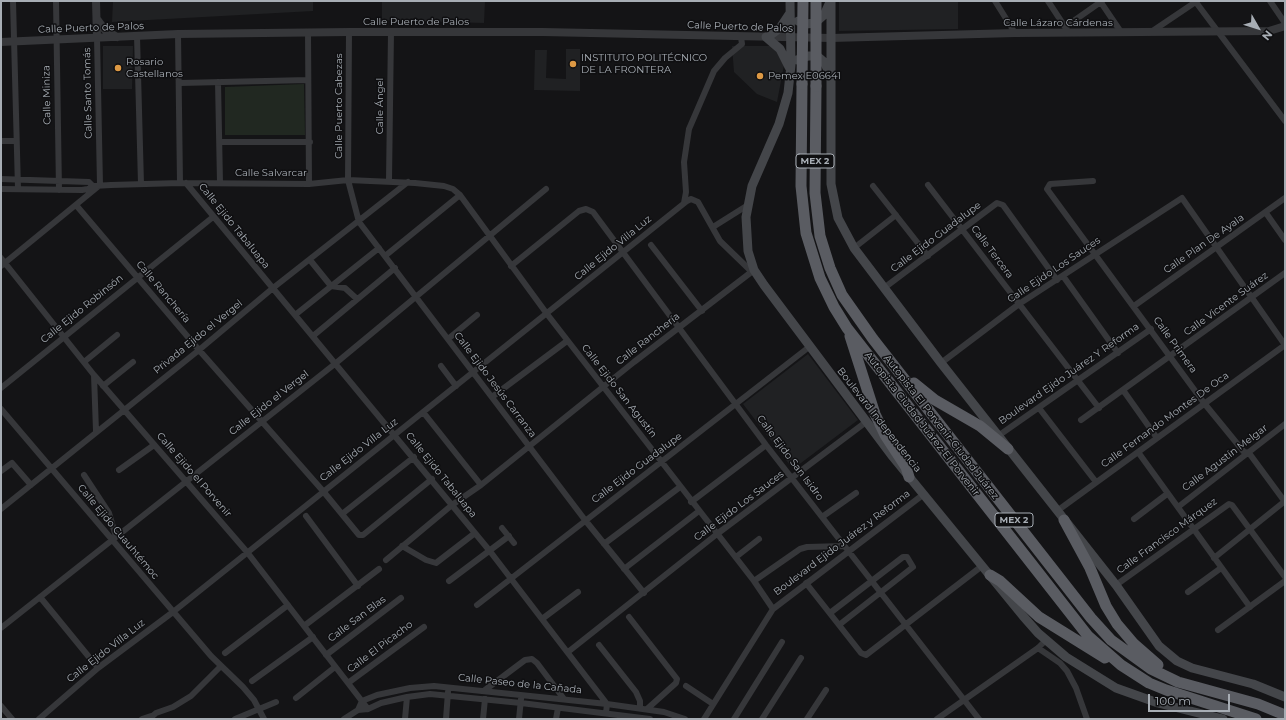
<!DOCTYPE html>
<meta charset="utf-8">
<style>
body{margin:0}
#map{position:relative;width:1286px;height:720px;overflow:hidden;background:#141416;font-family:Montserrat,sans-serif}
canvas{display:block}
.frame{position:absolute;inset:0;border:2px solid #a7adb4;pointer-events:none}
.north{position:absolute;left:1238px;top:8px;width:40px;height:40px;-webkit-text-stroke:3px #0f0f11;paint-order:stroke;rotate:129deg;font-size:11px;font-weight:700;line-height:16px;text-align:center;color:#a7adb4}
.north::after{content:'';display:block;margin:auto;width:14px;height:18px;background:#a7adb4;clip-path:polygon(50% 0,100% 100%,50% 72%,0 100%)}
.scale{position:absolute;left:1148px;top:694px;width:82px;height:18px;box-sizing:border-box;border:2px solid #a7adb4;border-top:0;padding-left:5px;font-size:12px;line-height:14px;white-space:nowrap;color:#a7adb4;-webkit-text-stroke:3px #0f0f11;paint-order:stroke}
</style>
<div id="map">
<canvas width="1286" height="720"></canvas>
<div class="frame"></div>
<div class="north">N</div>
<div class="scale">100 m</div>
</div>
<script>
const g = document.querySelector('canvas').getContext('2d');
g.lineJoin = 'round';
function fill(path, color) {
  g.fillStyle = color;
  g.fill(path, 'evenodd');
}
function shape(rows) {
  const path = new Path2D();
  for (const r of rows) {
    path.moveTo(r[0], r[1]);
    for (let i = 2; i < r.length; i += 2) path.lineTo(r[i], r[i + 1]);
  }
  return path;
}
function trace(path, color, width, dash) {
  g.strokeStyle = color;
  g.lineWidth = width;
  g.lineCap = dash ? 'butt' : 'round';
  g.setLineDash(dash || []);
  g.stroke(path);
}
function write(font, color, halo, rows, align = 'center') {
  g.font = font + ' Montserrat,sans-serif';
  g.lineWidth = 3;
  g.setLineDash([]);
  g.textBaseline = 'middle';
  g.strokeStyle = halo;
  g.fillStyle = color;
  for (const [text, x, y, turn = 0] of rows) {
    g.save();
    g.translate(x, y);
    g.rotate((+turn || 0) * Math.PI / 180);
    g.textAlign = isNaN(turn) ? turn : align;
    if (halo) g.strokeText(text, 0, 0);
    g.fillText(text, 0, 0);
    g.restore();
  }
}
const built = shape([
 [113,1,313,1,313,11,112,22],
 [382,1,485,1,484,23,382,20],
 [839,1,958,1,958,29,839,31],
 [103,46,133,46,132,89,103,89],
 [732,46,771,46,777,48,784,65,777,102,757,94,734,72],
 [566,49,580,49,580,91,534,90,535,50,547,50,546,78,566,79],
 [808,354,858,420,793,469,743,404]
]);
const green = shape([
 [304,84,305,135,225,135,225,87]
]);
const minor = shape([
 [13,1,18,189],
 [56,1,59,190],
 [995,1,1015,33],
 [1048,1,1067,30],
 [1100,1,1121,32],
 [1195,1,1285,121],
 [1270,1,1285,23],
 [1065,27,1102,1],
 [308,32,309,184],
 [349,32,348,180,359,222,585,520,644,593],
 [1151,32,1197,1],
 [178,34,180,183],
 [137,36,141,184],
 [218,82,220,183],
 [180,83,308,80],
 [1,141,16,141],
 [220,142,310,142],
 [1,179,89,182,93,186],
 [389,180,391,32],
 [1093,181,1050,184,1047,189,1204,403,1244,452,1249,453,1285,502],
 [186,183,489,550,607,704,606,713],
 [928,185,1099,408],
 [873,186,928,256],
 [1,189,82,190,88,189,93,186,111,185,180,183,309,184,348,180,415,183,444,186,453,189,460,195,547,314,754,581,773,609],
 [684,203,686,192,684,162,689,129,714,71,725,58,742,44,741,37],
 [76,205,199,350,323,491,359,535,363,535,432,479],
 [1266,213,1285,240],
 [713,227,748,205],
 [651,245,702,311],
 [854,248,896,215],
 [385,256,460,195],
 [1,258,94,375,247,552,368,709],
 [310,260,331,286,345,288,357,299],
 [1,266,100,185,97,38],
 [511,266,579,211,586,209,593,212,766,445,979,719],
 [1063,276,1118,353],
 [884,288,997,203,1003,205,1057,280],
 [1134,306,1285,198],
 [295,315,379,248],
 [313,336,395,268],
 [448,339,477,315],
 [84,362,117,335],
 [941,363,1019,304,1182,198,1285,345],
 [441,366,456,386],
 [94,375,96,431],
 [103,386,133,362],
 [1,388,213,217],
 [1123,390,1157,438],
 [492,397,567,341],
 [1039,408,1096,482],
 [1,409,211,656,243,687,254,700,264,719],
 [423,412,481,485],
 [1081,420,1285,273],
 [998,436,1151,329],
 [1138,452,1250,607],
 [119,470,154,445],
 [1,471,12,463,31,485],
 [84,475,109,513,116,537],
 [691,502,766,445],
 [1178,507,1285,424],
 [1,509,199,350,273,288,408,182],
 [1057,511,1285,345],
 [342,514,414,457],
 [306,516,358,586],
 [822,517,856,493],
 [1134,519,1167,494],
 [502,528,514,543],
 [604,544,680,487],
 [402,546,426,560,436,563,475,533],
 [736,557,759,539],
 [1214,558,1285,501],
 [386,560,452,505,481,485,634,362,754,270],
 [624,569,699,511],
 [449,581,509,536],
 [754,581,800,549,807,547,844,546],
 [806,583,861,653,866,655,982,566],
 [1116,585,1229,504,1232,505,1285,577],
 [1188,592,1221,568],
 [40,597,98,668],
 [477,605,809,347],
 [830,613,903,557,907,557,913,567,839,625],
 [629,617,677,679,676,683,647,709],
 [542,619,578,592],
 [304,626,379,569],
 [1,628,336,363,546,189],
 [1218,630,1285,581],
 [599,645,636,692,640,701,640,708],
 [1038,648,1060,663,1067,671,1076,688,1087,719],
 [568,652,717,534,866,422],
 [225,653,288,605],
 [326,655,401,598],
 [252,681,313,637],
 [348,683,424,627],
 [686,686,713,704],
 [485,690,525,660,532,659,537,663,564,699],
 [296,698,335,667],
 [1,706,12,719],
 [358,710,362,701,377,695,410,688,434,686,607,704,664,712,685,719],
 [39,719,98,668,173,612,687,201,691,199,698,202,720,241,752,272],
 [142,719,151,716],
 [149,719,156,713,173,707,191,696,221,666],
 [235,719,276,702],
 [344,719,358,710,368,709,381,703,407,697,430,694,521,703,650,719],
 [405,719,407,697],
 [446,719,448,692],
 [483,719,485,699],
 [519,719,521,699],
 [556,719,558,708],
 [704,719,773,609,924,494],
 [734,719,782,642],
 [762,719,801,658],
 [807,719,826,690],
 [937,719,1038,648,1046,640]
]);
const tertiary = shape([
 [96,1,97,38],
 [97,19,105,30,117,37],
 [1,42,178,34,349,32,543,32,831,38,1015,33,1269,31,1285,26]
]);
const secondary = shape([
 [790,1,791,65,788,93,779,124,752,186,746,217,748,251,754,270,764,285,893,457,1023,616,1038,633,1066,657,1116,688,1158,703,1223,719],
 [831,1,831,184,838,218,854,248,941,363,1116,585,1159,646,1177,661,1192,668,1253,684,1285,697],
 [798,21,806,24,815,23,824,15,829,4],
 [766,37,780,49,789,67],
 [768,37,780,28,790,13],
 [797,60,808,56,817,56,824,62,829,72]
]);
const trunk = shape([
 [802,84,801,186,806,233,820,278,834,307,847,328,1088,636,1121,665,1149,683,1166,690,1256,719],
 [816,86,815,193,820,236,830,268,842,295,873,339,1091,618,1111,640,1151,669,1178,682,1258,704,1285,715],
 [850,336,875,414,885,435,906,467,909,477],
 [914,383,935,400,980,426,1008,449],
 [1064,520,1090,568,1106,606,1117,624,1134,644,1158,665],
 [990,575,1000,581,1039,617,1105,658]
]);
const trunkBridge = shape([
 [802,84,803,1],
 [816,86,816,1]
]);
const markers = [
 [573,64,4,"#d94"],
 [118,68,4,"#d94"],
 [760,76,4,"#d94"]
];
const shields = [
 [815,161,38],
 [1014,520,38]
];
const shieldNames = [
 ["MEX 2",815,161],
 ["MEX 2",1014,520]
];
const streetNames = [
 ["Calle Puerto de Palos",416,22],
 ["Calle Lázaro Cárdenas",1058,23],
 ["Calle Puerto de Palos",740,27,2],
 ["Calle Puerto de Palos",91,28,-2],
 ["Calle Santo Tomás",88,93,-91],
 ["Calle Miniza",47,95,-91],
 ["Calle Puerto Cabezas",339,106,-90],
 ["Calle Ángel",380,106,-90],
 ["Calle Salvarcar",271,173],
 ["Calle Ejido Tabaluapa",234,226,51],
 ["Calle Ejido Guadalupe",936,237,-37],
 ["Calle Plan De Ayala",1204,244,-35],
 ["Calle Ejido Villa Luz",613,248,-39],
 ["Calle Tercera",992,252,53],
 ["Calle Ejido Los Sauces",1054,270,-34],
 ["Calle Ranchería",163,292,50],
 ["Calle Vicente Suárez",1226,304,-36],
 ["Calle Ejido Robinsón",82,309,-39],
 ["Privada Ejido el Vergel",198,337,-39],
 ["Calle Ranchería",648,339,-38],
 ["Calle Primera",1175,345,54],
 ["Boulevard Ejido Juárez Y Reforma",1069,374,-35],
 ["Calle Ejido Jesús Carranza",495,385,53],
 ["Calle Ejido San Agustín",619,391,52],
 ["Calle Ejido el Vergel",269,403,-38],
 ["Boulevard Independencia",879,420,52],
 ["Calle Fernando Montes De Oca",1165,420,-36],
 ["Autopista Ciudad Juárez-El Porvenir",922,424,52],
 ["Autopista El Porvenir-Ciudad Juárez",941,427,52],
 ["Calle Ejido Villa Luz",359,450,-38],
 ["Calle Ejido San Isidro",790,458,53],
 ["Calle Agustín Melgar",1225,458,-37],
 ["Calle Ejido Guadalupe",637,468,-37],
 ["Calle Ejido el Porvenir",194,475,49],
 ["Calle Ejido Tabaluapa",441,475,51],
 ["Calle Ejido Los Sauces",739,506,-37],
 ["Calle Ejido Cuauhtémoc",118,532,50],
 ["Calle Francisco Márquez",1167,536,-36],
 ["Boulevard Ejido Juárez y Reforma",842,543,-37],
 ["Calle San Blas",357,619,-37],
 ["Calle El Picacho",380,647,-37],
 ["Calle Ejido Villa Luz",106,651,-38],
 ["Calle Paseo de la Cañada",520,684,6]
];
const poiNames = [
 ["INSTITUTO POLITÉCNICO",581,58],
 ["DE LA FRONTERA",581,70],
 ["Rosario",126,62],
 ["Castellanos",126,74],
 ["Pemex E06641",768,76]
];
fill(built, '#202123');
fill(green, '#212821');
trace(minor, '#36373a', 6);
trace(tertiary, '#36373a', 8);
trace(secondary, '#44464a', 9);
trace(trunk, '#5a5c62', 11);
trace(trunkBridge, '#5a5c62', 11);
for (const [x, y, r, color] of markers) {
  const dot = new Path2D();
  dot.arc(x, y, r, 0, 2 * Math.PI);
  g.fillStyle = color;
  g.fill(dot);
  trace(dot, '#0f0f11', 1.5);
}
for (const [x, y, w] of shields) {
  const box = new Path2D();
  box.roundRect(x - w / 2, y - 7, w, 14, 3);
  g.fillStyle = '#0f0f11';
  g.fill(box);
  trace(box, '#a7adb4', 1);
}
write('bold 9px', '#a7adb4', null, shieldNames);
write('10px', '#a7adb4', '#0f0f11', streetNames);
write('10px', '#a7adb4', '#0f0f11', poiNames, 'left');
</script>
